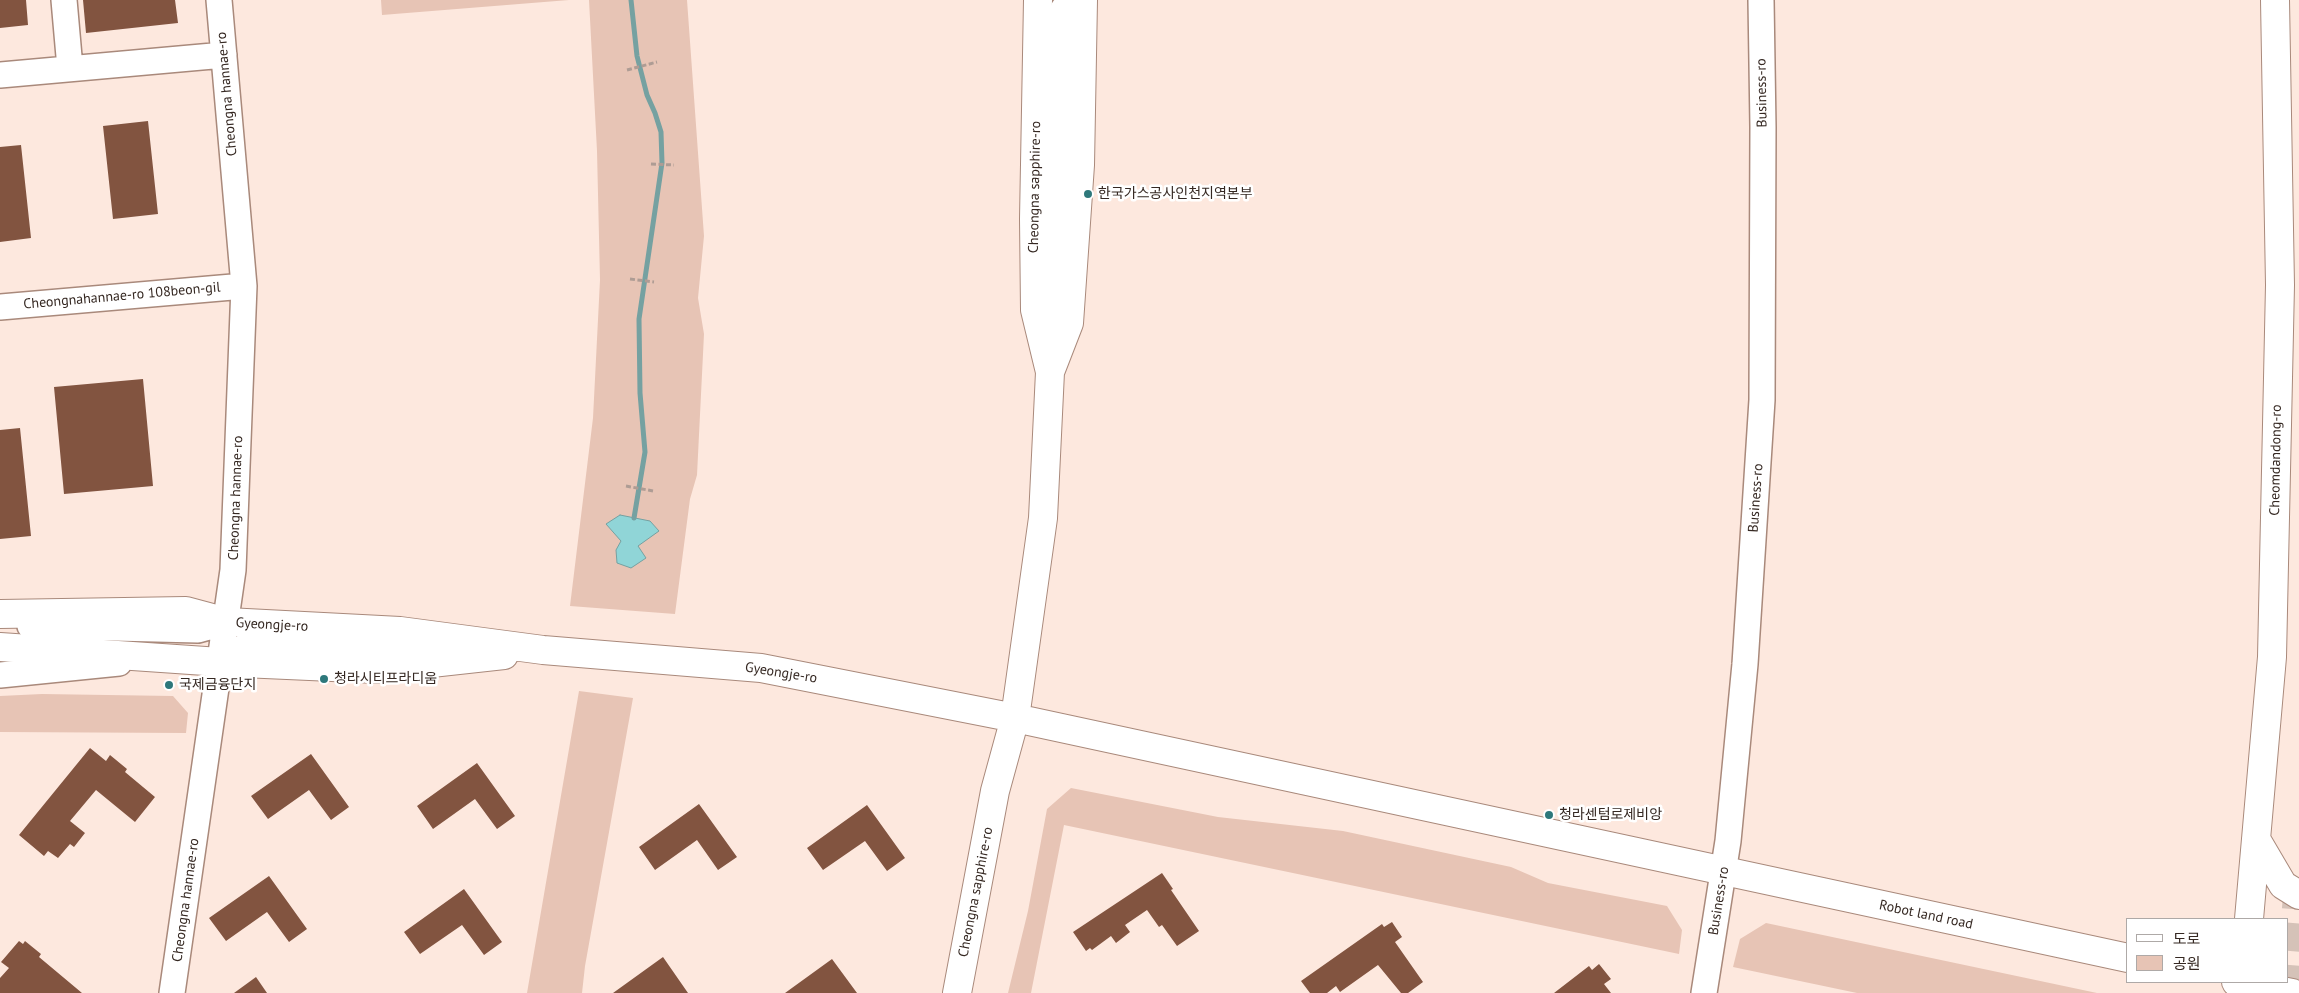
<!DOCTYPE html>
<meta charset="utf-8">
<style>
body{margin:0}
#map{position:relative;width:2299px;height:993px;overflow:hidden;background:#fde8de;font-family:"PT Sans","Noto Sans KR",sans-serif}
canvas{display:block}
.legend{position:absolute;left:2126px;top:918px;width:162px;height:65px;box-sizing:border-box;background:#fff;border:1px solid #aea9a7;margin:0;padding:6px 9px;list-style:none;font-size:15px;color:#352822}
.legend li{display:flex;align-items:center;gap:10px;height:25px}
.legend b{width:25px;border:1px solid #aea9a7}
</style>
<div id="map">
<canvas width="2299" height="993"></canvas>
<ul class="legend">
<li><b style="height:6px;background:#fff"></b>도로</li>
<li><b style="height:14px;background:#e7c4b5"></b>공원</li>
</ul>
</div>
<script>
const g = document.querySelector('canvas').getContext('2d');
g.lineJoin = 'round';
function fill(path, color) {
  g.fillStyle = color;
  g.fill(path, 'evenodd');
}
function shape(rows) {
  const path = new Path2D();
  for (const r of rows) {
    path.moveTo(r[0], r[1]);
    for (let i = 2; i < r.length; i += 2) path.lineTo(r[i], r[i + 1]);
  }
  return path;
}
function trace(path, color, width, dash) {
  g.strokeStyle = color;
  g.lineWidth = width;
  g.lineCap = dash ? 'butt' : 'round';
  g.setLineDash(dash || []);
  g.stroke(path);
}
function write(font, color, halo, rows, align = 'center') {
  g.font = font + ' "PT Sans","Noto Sans KR",sans-serif';
  g.lineWidth = 5;
  g.setLineDash([]);
  g.textBaseline = 'middle';
  g.strokeStyle = halo;
  g.fillStyle = color;
  for (const [text, x, y, turn = 0] of rows) {
    g.save();
    g.translate(x, y);
    g.rotate((+turn || 0) * Math.PI / 180);
    g.textAlign = isNaN(turn) ? turn : align;
    if (halo) g.strokeText(text, 0, 0);
    g.fillText(text, 0, 0);
    g.restore();
  }
}
const green = shape([
 [381,0,569,0,382,15],
 [589,0,687,0,704,236,698,298,704,334,697,475,690,499,675,614,570,606,593,418,600,280,597,151],
 [579,691,633,698,585,966,582,993,527,993],
 [42,694,173,696,188,713,186,733,0,732,0,696],
 [1071,788,1218,817,1343,831,1511,867,1548,883,1667,906,1682,930,1679,954,1064,825,1031,993,1008,993,1028,911,1047,809],
 [1766,923,2097,993,1857,993,1733,967,1740,939]
]);
const water = shape([
 [620,515,650,521,659,531,638,546,646,558,631,568,617,563,616,550,621,541,606,524,620,515]
]);
const stream = shape([
 [631,0,637,56,647,95,655,113,661,132,662,163,639,319,640,393,645,452,634,518]
]);
const building = shape([
 [0,0,26,0,28,25,0,28],
 [83,0,175,0,178,23,86,33],
 [148,121,158,214,113,219,103,126],
 [21,145,31,238,0,242,0,147],
 [143,379,153,486,64,494,54,387],
 [20,428,31,536,0,539,0,430],
 [90,748,106,761,110,755,127,769,125,772,155,797,135,822,96,790,70,821,85,833,74,847,70,844,58,858,48,851,44,856,19,835],
 [311,754,349,807,331,820,309,790,268,819,251,796],
 [477,763,515,816,497,829,475,799,433,829,417,806],
 [699,804,737,857,718,870,697,840,655,870,639,847],
 [867,805,905,858,887,871,865,841,823,870,807,848],
 [1162,873,1173,889,1171,890,1199,931,1177,946,1162,925,1159,927,1147,910,1125,925,1130,932,1116,943,1111,936,1092,950,1090,948,1086,951,1073,932],
 [269,876,307,929,289,942,267,912,226,941,209,918],
 [464,889,502,942,484,955,462,925,420,954,404,932],
 [1392,922,1402,937,1395,942,1423,982,1408,993,1401,993,1378,965,1340,992,1336,986,1327,993,1310,993,1301,981,1382,924,1384,927],
 [19,941,23,944,25,941,41,954,39,957,82,993,0,993,0,978,9,968,1,962],
 [663,957,688,993,613,993],
 [832,959,857,993,785,993],
 [1599,964,1611,979,1604,984,1611,993,1554,993,1589,966,1592,970],
 [256,977,267,993,234,993]
]);
const highwayTunnel = shape([
 [2289,993,2299,872]
]);
const path = shape([
 [627,70,657,62],
 [651,164,674,165],
 [630,279,654,282],
 [626,486,653,491]
]);
const minor = shape([
 [64,0,70,68],
 [0,75,224,55],
 [0,307,244,286],
 [1052,357,1058,231,1059,29,1063,9,1071,0],
 [30,626,198,630,227,622],
 [220,662,253,641,441,654],
 [0,675,119,663],
 [172,993,233,570,244,286,219,0],
 [1704,993,1728,841,1745,664,1762,400,1763,127,1761,0]
]);
const major = shape([
 [1038,0,1034,219,1035,310,1050,372],
 [0,614,186,611,227,622,400,631,543,650,761,668,1015,718,2128,958],
 [0,647,220,662,377,669,504,655],
 [2256,839,2283,885,2299,895],
 [2249,919,2272,657,2280,285,2275,0],
 [2236,982,2292,993],
 [957,993,995,791,1015,718,1043,518,1050,372,1069,323,1080,165,1083,0]
]);
const markers = [
 [1088,194,5,"#2e787b"],
 [324,679,5,"#2e787b"],
 [169,685,5,"#2e787b"],
 [1549,815,5,"#2e787b"]
];
const streetNames = [
 ["Business-ro",1762,93,-91],
 ["Cheongna hannae-ro",227,94,-95],
 ["Cheongna sapphire-ro",1035,187,-89],
 ["Cheongnahannae-ro 108beon-gil",122,296,-5],
 ["Cheomdandong-ro",2276,460,-89],
 ["Cheongna hannae-ro",236,498,-88],
 ["Business-ro",1756,498,-86],
 ["Gyeongje-ro",272,625,3],
 ["Gyeongje-ro",781,673,9],
 ["Cheongna sapphire-ro",976,892,-79],
 ["Cheongna hannae-ro",186,900,-82],
 ["Business-ro",1719,901,-81],
 ["Robot land road",1926,915,12]
];
const poiNames = [
 ["한국가스공사인천지역본부",1098,194],
 ["청라시티프라디움",334,679],
 ["국제금융단지",179,685],
 ["청라센텀로제비앙",1559,815]
];
fill(green, '#e7c4b5');
fill(water, '#90d5d7');
trace(water, '#75a1a1', 1);
trace(stream, '#75a1a1', 5);
fill(building, '#825440');
trace(highwayTunnel, '#d5c2b8', 28, [28, 14]);
trace(minor, '#a9897b', 28);
trace(major, '#a9897b', 30);
trace(path, '#ae9c94', 3, [5, 2.5]);
trace(minor, '#fff', 25);
trace(major, '#fff', 28);
for (const [x, y, r, color] of markers) {
  const dot = new Path2D();
  dot.arc(x, y, r, 0, 2 * Math.PI);
  g.fillStyle = color;
  g.fill(dot);
  trace(dot, '#fff', 2);
}
write('14px', '#352822', '#fff', streetNames);
write('14px', '#352822', '#fff', poiNames, 'left');
</script>
